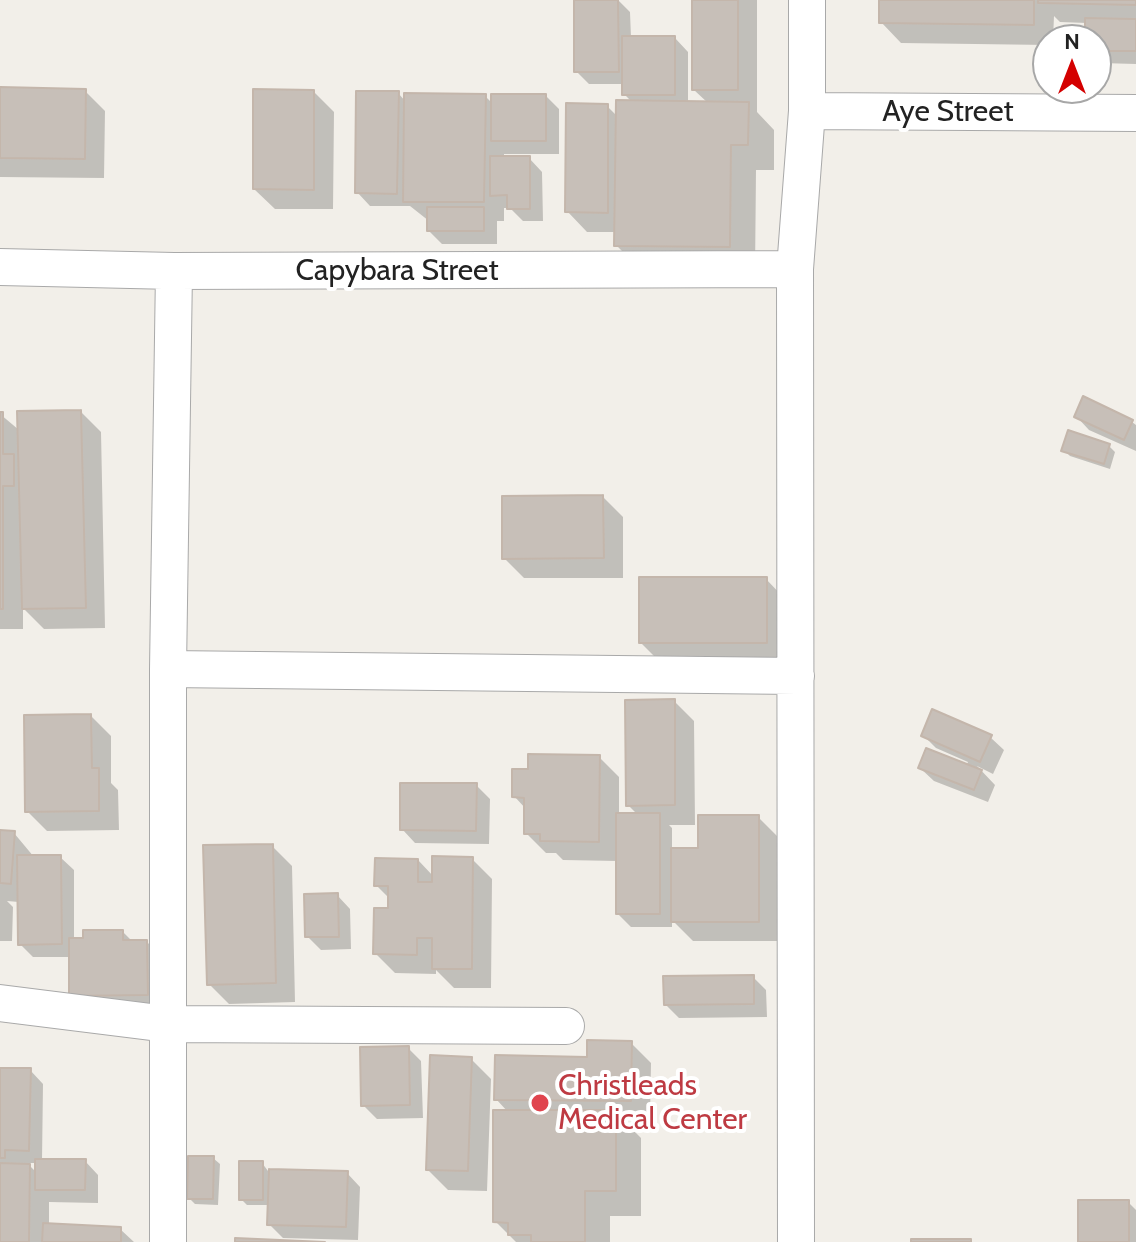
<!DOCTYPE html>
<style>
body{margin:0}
#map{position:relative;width:1136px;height:1242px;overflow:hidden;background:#f2efe9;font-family:Cabin,sans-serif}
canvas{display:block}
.north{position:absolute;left:1032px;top:24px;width:80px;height:80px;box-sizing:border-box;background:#fff;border:2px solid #a7a7a7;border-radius:50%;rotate:0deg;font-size:22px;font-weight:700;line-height:32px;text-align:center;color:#222}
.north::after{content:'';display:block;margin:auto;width:28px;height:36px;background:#d40000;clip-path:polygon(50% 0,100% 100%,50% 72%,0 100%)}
</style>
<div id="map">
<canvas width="1136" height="1242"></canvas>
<div class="north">N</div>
</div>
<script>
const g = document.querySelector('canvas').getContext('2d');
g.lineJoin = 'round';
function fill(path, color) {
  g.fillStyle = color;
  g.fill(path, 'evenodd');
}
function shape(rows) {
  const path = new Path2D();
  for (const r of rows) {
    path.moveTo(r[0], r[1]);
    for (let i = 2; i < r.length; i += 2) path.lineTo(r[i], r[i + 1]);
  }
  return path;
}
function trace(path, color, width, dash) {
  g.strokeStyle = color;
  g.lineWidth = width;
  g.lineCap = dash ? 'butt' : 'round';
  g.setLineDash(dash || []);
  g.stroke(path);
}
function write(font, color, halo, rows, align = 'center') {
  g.font = font + ' Cabin,sans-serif';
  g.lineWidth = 8;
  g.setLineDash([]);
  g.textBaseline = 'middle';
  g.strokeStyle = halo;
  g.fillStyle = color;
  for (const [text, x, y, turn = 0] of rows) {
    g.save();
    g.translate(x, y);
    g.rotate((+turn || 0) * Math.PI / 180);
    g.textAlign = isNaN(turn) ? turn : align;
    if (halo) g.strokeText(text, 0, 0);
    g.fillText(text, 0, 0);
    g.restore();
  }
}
const shadow = shape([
 [576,0,618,0,630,12,631,38,675,38,688,52,688,103,708,103,694,90,694,0,757,0,757,112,774,130,774,170,756,170,755,273,642,271,616,245,616,232,587,232,567,211,607,106,617,116,632,102,624,94,624,84,589,84,576,71],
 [881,0,1136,0,1136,64,1100,63,1096,59,1096,40,1087,40,1087,23,1060,22,1054,16,1053,40,1048,40,1048,45,901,43,881,22],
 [0,89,85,91,105,111,104,178,0,177],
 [314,92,334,112,333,209,275,209,254,189],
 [398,93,406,102,485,96,493,104,546,96,559,109,559,154,504,154,504,158,529,158,542,172,543,221,523,221,510,208,504,208,504,221,497,221,497,244,442,244,429,231,429,221,410,206,370,206,357,192],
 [81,412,101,432,105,628,44,629,23,608,23,629,0,629,0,414,19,430],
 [1076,416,1132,422,1136,425,1136,451,1089,430],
 [1109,446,1115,452,1110,469,1070,456,1064,450],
 [603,497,623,517,623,578,524,578,504,558],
 [766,579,786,600,786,663,661,663,641,643],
 [674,701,694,721,695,825,669,825,672,828,672,850,700,850,758,817,778,837,778,941,693,941,672,920,672,927,631,927,618,914,618,861,563,860,556,853,546,853,526,833,526,809,514,796,530,771,599,757,619,777,619,815,638,815,628,805],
 [91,716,111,736,111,783,118,790,119,830,47,831,27,811],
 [923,735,990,737,1004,750,993,774,977,766,995,785,988,802,934,781,920,768,966,766,968,762,936,748],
 [476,785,490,799,489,844,415,843,402,829],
 [0,832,14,833,34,857,60,857,74,870,74,940,123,932,133,942,147,942,167,962,167,1015,91,1016,71,957,33,957,20,944,19,902,7,901,13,907,12,941,0,941],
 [272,846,292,866,295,1002,229,1004,209,984],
 [472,859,492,879,491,988,454,988,436,970,436,974,395,973,375,953,390,899,376,885,418,860,434,877],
 [337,895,350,909,351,949,321,950,307,936],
 [753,977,766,990,767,1017,679,1018,666,1005],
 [631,1043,651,1063,650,1120,623,1120,641,1138,641,1216,610,1216,610,1242,516,1242,495,1221,508,1112,496,1099],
 [408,1048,421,1061,423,1118,377,1119,363,1105],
 [471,1059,491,1079,487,1191,448,1190,428,1170],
 [0,1070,30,1070,43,1084,42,1161,85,1161,98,1175,98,1203,49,1202,49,1225,120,1229,134,1242,0,1242],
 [27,1163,37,1163,37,1173],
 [213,1158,220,1164,218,1205,195,1204,189,1198],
 [262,1163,268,1171,347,1173,360,1187,358,1240,283,1238,269,1224,270,1205,247,1205,241,1199],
 [1128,1202,1136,1210,1136,1242,1080,1242]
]);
const building = shape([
 [574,0,618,0,619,72,574,72,574,0],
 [692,0,738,0,738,90,692,90,692,0],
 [879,0,1034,0,1034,25,879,23,879,0],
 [1038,0,1136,0,1136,5,1038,3,1038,0],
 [1085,18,1136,19,1136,51,1096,51,1096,40,1085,40,1085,18],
 [622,36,675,36,675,95,622,95,622,36],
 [0,87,86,89,85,159,0,158,0,87],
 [253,89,314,90,314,190,253,189,253,89],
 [356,91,399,91,397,194,355,193,356,91],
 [404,93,486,94,484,202,403,202,404,93],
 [491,94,546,94,546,141,491,141,491,94],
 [616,100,749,102,748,145,731,145,730,247,614,246,616,100],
 [566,103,608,104,608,213,565,212,566,103],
 [490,156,530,156,530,209,507,209,507,195,490,196,490,156],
 [427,207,484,207,484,231,427,231,427,207],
 [1083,396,1133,420,1124,440,1074,417,1083,396],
 [81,410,86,608,22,609,17,411,81,410],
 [0,412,3,412,3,454,14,454,14,486,3,486,3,609,0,609,0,412],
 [1068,430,1110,444,1104,464,1061,451,1068,430],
 [603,495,604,558,502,559,502,496,603,495],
 [639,577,767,577,767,643,639,643,639,577],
 [675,699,675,805,626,806,625,700,675,699],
 [932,709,992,735,980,762,921,736,932,709],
 [91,714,92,768,99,768,99,811,25,812,24,715,91,714],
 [926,748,982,770,974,790,918,768,926,748],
 [528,754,600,755,599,842,540,841,540,834,524,834,524,798,512,797,512,769,528,769,528,754],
 [400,783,477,783,476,831,400,830,400,783],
 [616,813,660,813,660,914,616,914,616,813],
 [698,815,759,815,759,922,671,922,671,848,698,848,698,815],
 [0,830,15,831,11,884,0,883,0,830],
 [273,844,276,983,207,985,203,845,273,844],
 [17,855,61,855,62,944,18,945,17,855],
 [432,856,473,857,472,969,432,969,432,938,417,938,417,955,373,954,374,908,388,908,388,886,374,886,375,858,418,859,418,882,432,882,432,856],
 [338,893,339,937,305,937,304,894,338,893],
 [83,930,123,930,123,940,147,940,148,995,69,996,69,938,83,938,83,930],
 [754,975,754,1004,664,1005,663,976,754,975],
 [587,1040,632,1041,631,1101,494,1100,495,1055,587,1057,587,1040],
 [409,1046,410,1105,361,1106,360,1047,409,1046],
 [430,1055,472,1057,468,1171,426,1170,430,1055],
 [0,1068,31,1068,29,1151,5,1150,5,1158,0,1158,0,1068],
 [493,1110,616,1110,616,1191,585,1191,585,1242,531,1242,531,1235,508,1235,508,1223,493,1222,493,1110],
 [188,1156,214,1156,213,1199,187,1199,188,1156],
 [35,1159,86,1159,85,1190,35,1190,35,1159],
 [239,1161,263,1161,263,1200,239,1200,239,1161],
 [0,1163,30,1164,29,1242,0,1242,0,1163],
 [269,1169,348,1171,346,1227,267,1225,269,1169],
 [1078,1200,1129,1200,1129,1242,1078,1242,1078,1200],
 [43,1223,121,1227,121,1242,42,1242,43,1223],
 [235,1238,325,1242,235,1242,235,1238],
 [911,1239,971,1239,971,1242,911,1242,911,1239]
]);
const street = shape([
 [807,111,1136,113],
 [0,267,174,271,795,269],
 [168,669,796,676],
 [0,1003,167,1024,566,1026],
 [168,1242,168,669,174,271],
 [796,1242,795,269,807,111,807,0]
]);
const markers = [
 [540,1103,10,"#e0444e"]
];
const streetNames = [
 ["Aye Street",948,112],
 ["Capybara Street",397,271]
];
const healthNames = [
 ["Christleads",558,1086],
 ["Medical Center",558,1120]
];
fill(shadow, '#0003');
fill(building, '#c7bfb8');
trace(building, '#c4b6ab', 2);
trace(street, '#a9a9a9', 38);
trace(street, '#fff', 36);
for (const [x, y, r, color] of markers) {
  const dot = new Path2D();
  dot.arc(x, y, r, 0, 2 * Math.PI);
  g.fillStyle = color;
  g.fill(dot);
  trace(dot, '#fff', 3);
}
write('30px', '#222', '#fff', streetNames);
write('30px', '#be3a42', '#fff', healthNames, 'left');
</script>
